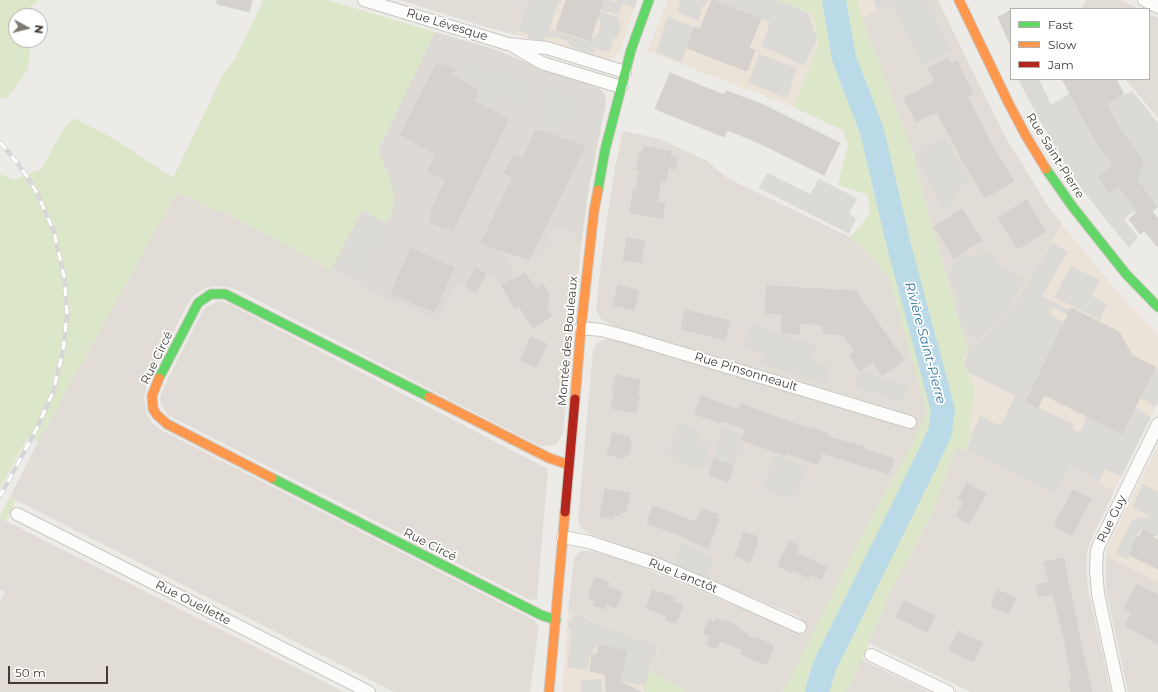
<!DOCTYPE html>
<meta charset="utf-8">
<style>
body{margin:0}
#map{position:relative;width:1158px;height:692px;overflow:hidden;background:#edebe7;font-family:Montserrat,sans-serif}
canvas{display:block}
.legend{position:absolute;left:1010px;top:8px;width:140px;height:72px;box-sizing:border-box;background:#fff;border:1px solid #b3b1ae;margin:0;padding:5px 7px;list-style:none;font-size:12px;color:#423c35}
.legend li{display:flex;align-items:center;gap:8px;height:20px}
.legend b{width:20px;border:1px solid #b3b1ae}
.north{position:absolute;left:8px;top:8px;width:40px;height:40px;box-sizing:border-box;background:#fff;border:1px solid #b3b1ae;border-radius:50%;rotate:97deg;font-size:11px;font-weight:700;line-height:16px;text-align:center;color:#423c35}
.north::after{content:'';display:block;margin:auto;width:14px;height:18px;background:#7e7973;clip-path:polygon(50% 0,100% 100%,50% 72%,0 100%)}
.scale{position:absolute;left:8px;top:666px;width:100px;height:18px;box-sizing:border-box;border:2px solid #423c35;border-top:0;padding-left:5px;font-size:12px;line-height:14px;white-space:nowrap;color:#423c35;-webkit-text-stroke:3px #fff;paint-order:stroke}
</style>
<div id="map">
<canvas width="1158" height="692"></canvas>
<ul class="legend">
<li><b style="height:5px;background:#63d668"></b>Fast</li>
<li><b style="height:5px;background:#ff974d"></b>Slow</li>
<li><b style="height:5px;background:#b3261e"></b>Jam</li>
</ul>
<div class="north">N</div>
<div class="scale">50 m</div>
</div>
<script>
const g = document.querySelector('canvas').getContext('2d');
g.lineJoin = 'round';
function fill(path, color) {
  g.fillStyle = color;
  g.fill(path, 'evenodd');
}
function shape(rows) {
  const path = new Path2D();
  for (const r of rows) {
    path.moveTo(r[0], r[1]);
    for (let i = 2; i < r.length; i += 2) path.lineTo(r[i], r[i + 1]);
  }
  return path;
}
function trace(path, color, width, dash) {
  g.strokeStyle = color;
  g.lineWidth = width;
  g.lineCap = dash ? 'butt' : 'round';
  g.setLineDash(dash || []);
  g.stroke(path);
}
function write(font, color, halo, rows, align = 'center') {
  g.font = font + ' Montserrat,sans-serif';
  g.lineWidth = 3.5;
  g.setLineDash([]);
  g.textBaseline = 'middle';
  g.strokeStyle = halo;
  g.fillStyle = color;
  for (const [text, x, y, turn = 0] of rows) {
    g.save();
    g.translate(x, y);
    g.rotate((+turn || 0) * Math.PI / 180);
    g.textAlign = isNaN(turn) ? turn : align;
    if (halo) g.strokeText(text, 0, 0);
    g.fillText(text, 0, 0);
    g.restore();
  }
}
const residential = shape([
 [400,0,527,0,516,35,496,30],
 [895,0,938,0,969,64,1006,138,1046,203,1062,224,1007,316,968,352,926,205,914,156,862,17],
 [1086,0,1121,0,1139,9,1081,9],
 [1149,14,1158,18,1158,118,1125,79,1149,79],
 [623,131,660,139,707,161,727,178,850,237,865,250,889,278,900,312,928,412,901,465,863,532,783,692,687,692,650,671,659,647,583,616,568,612,574,559,577,555,581,551,589,551,618,558,676,581,792,629,803,626,800,617,675,565,590,534,584,530,579,525,578,519,593,350,597,343,605,339,618,341,902,425,906,415,892,409,611,325,601,319,596,310,602,254,614,173],
 [177,192,220,213,221,210,375,293,437,321,459,281,465,285,476,268,500,283,508,259,500,250,529,260,542,255,553,230,558,227,565,228,571,231,581,246,563,433,560,439,556,444,547,446,540,446,240,291,227,287,214,286,203,289,192,297,185,309,146,386,144,399,147,414,151,422,161,430,532,619,536,623,539,627,530,692,394,692,10,497,38,442],
 [220,301,229,304,548,469,537,599,531,600,526,598,168,415,161,405,160,400,161,395,164,387,203,310,208,306],
 [956,447,967,451,1056,495,1070,466,1114,491,1090,542,1087,554,1086,567,1088,590,1111,692,971,692,869,643,889,595,933,511],
 [0,518,344,692,0,692,0,602,5,592,0,589],
 [1106,556,1158,582,1158,692,1128,692,1106,590],
 [862,660,929,692,846,692]
]);
const commercial = shape([
 [527,0,637,0,621,48,618,53,613,58,606,60,599,59,542,41,516,35],
 [668,0,778,0,813,14,818,47,793,107,647,51],
 [857,0,896,0,862,17],
 [1062,224,1115,289,1158,335,1158,402,1114,491,1070,466,1056,495,967,451,975,389,962,360,968,352,1007,316],
 [1158,445,1158,582,1106,556,1107,549,1111,539],
 [568,612,583,616,659,646,644,689,649,692,562,692]
]);
const industrial = shape([
 [435,32,494,49,543,69,592,84,602,90,605,96,606,103,589,187,581,246,571,231,565,228,558,227,553,230,542,255,529,260,501,250,508,259,512,266,513,274,500,283,476,268,465,286,459,281,437,321,375,293,331,269,362,210,385,223,392,210,394,196,391,183,378,150]
]);
const green = shape([
 [0,0,39,0,26,11,16,16,14,19,16,23,16,40,25,40,30,48,28,69,6,99,0,96],
 [263,0,327,0,435,32,378,150,391,183,394,196,392,210,386,223,362,210,331,269,221,210,220,213,177,192,38,442,28,437,0,488,0,174,14,180,41,169,63,130,74,118,116,140,173,178,224,73,236,58],
 [778,0,857,0,862,17,914,156,926,205,968,352,962,360,975,389,967,451,956,447,933,511,889,595,862,660,846,692,783,692,863,532,901,465,927,412,889,278,865,250,850,237,870,214,868,195,838,185,848,144,843,130,793,107,818,47,813,14],
 [10,497,16,501,6,521,0,518,0,515],
 [650,671,687,692,649,692,643,689]
]);
const parking = shape([
 [527,0,563,0,558,4,549,29,588,42,598,34,601,25,598,16,600,11,618,17,621,25,618,37,613,39,610,52,598,50,599,43,594,52,589,53,575,49,565,40,552,37,544,38,542,41,528,38,529,34,518,31],
 [571,0,608,0,614,2,616,2,617,0,637,0,634,8,622,4,618,15],
 [677,0,708,0,706,6,703,5,698,21,677,12,681,2],
 [712,0,777,0,808,13,817,39,804,66,762,46,770,22],
 [873,0,928,0,952,50,922,65,892,2,877,10],
 [668,17,695,27,681,62,656,52],
 [759,54,797,68,787,98,748,83],
 [460,61,532,82,522,105,497,95,490,110,458,131,479,90,451,75],
 [1018,79,1039,79,1051,105,1070,93,1096,142,1113,165,1098,176,1109,193,1140,172,1144,162,1120,129,1107,104,1132,91,1158,123,1158,208,1144,188,1129,199,1136,210,1124,219,1138,237,1129,248,1083,191,1063,160,1037,116],
 [541,84,587,97,578,126,561,120,555,136,541,131,545,116,537,94],
 [945,138,970,182,960,187,954,202,944,208,914,156],
 [767,173,810,194,819,179,857,198,849,214,856,218,849,234,759,188],
 [366,212,389,225,364,277,339,263],
 [1052,242,1068,252,1042,296,1070,310,1068,315,1053,308,1051,311,1050,315,1064,322,1026,402,1074,424,1072,429,1080,433,1087,417,1122,434,1135,408,1151,417,1121,477,1105,469,1099,482,1070,466,1056,495,967,451,972,433,980,416,1001,426,1015,396,967,372,964,365,968,352,1007,316],
 [983,250,997,258,996,262,1025,279,1005,315,976,341,959,323,964,320,956,312,964,305,957,297,957,289,946,275,952,269,960,254,963,252,977,260],
 [1071,266,1100,280,1092,296,1107,304,1100,320,1054,297],
 [750,324,816,346,812,360,831,367,826,384,761,363,763,353,744,346],
 [1154,368,1158,370,1158,402,1156,407,1140,398],
 [860,371,908,386,905,396,900,402,896,400,855,387],
 [679,423,702,433,698,442,710,446,703,470,674,460,676,454,668,452],
 [723,428,744,435,733,466,712,459],
 [775,455,808,468,795,500,762,488],
 [1143,484,1158,492,1158,537,1140,529,1131,547,1133,549,1127,560,1115,553,1127,530,1134,519,1151,517,1132,507],
 [681,544,714,557,707,577,673,565],
 [575,614,658,646,645,686,622,682,627,651,599,645,595,647,594,653,590,656,587,670,567,667,571,633,568,624],
 [601,679,602,692,581,692,581,680]
]);
const river = shape([
 [817,692,825,665,928,458,940,432,943,410,899,246,872,131,844,58,834,0]
]);
const building = shape([
 [217,0,246,0,252,1,249,12,217,4,217,0],
 [566,0,603,0,590,41,556,30,566,0],
 [712,0,761,19,749,48,755,50,747,71,687,48,695,27,700,29,712,0],
 [1011,10,1011,46,998,17,1011,10],
 [948,58,951,64,957,61,973,94,967,97,992,146,1014,181,985,198,964,163,937,112,916,122,904,98,935,82,928,68,948,58],
 [437,63,455,69,451,75,479,90,474,101,509,119,453,231,429,222,433,214,430,213,446,180,427,171,436,154,400,135,437,63],
 [670,73,724,95,726,91,762,104,840,143,824,175,759,143,727,130,724,137,655,109,670,73],
 [1062,79,1116,79,1124,94,1107,104,1120,129,1144,162,1137,179,1157,207,1152,211,1158,219,1158,247,1144,231,1140,234,1129,219,1136,213,1135,211,1136,210,1119,186,1109,193,1098,176,1113,165,1096,142,1062,79],
 [536,129,585,146,529,260,481,243,513,177,504,173,514,155,523,159,536,129],
 [644,146,671,152,670,156,677,158,675,169,668,168,666,181,661,180,657,202,665,203,663,218,630,213,633,190,636,191,640,170,636,169,640,152,643,152,644,146],
 [1026,200,1046,231,1018,249,998,218,1026,200],
 [962,209,982,240,954,258,934,227,962,209],
 [627,238,645,241,641,263,623,260,627,238],
 [411,248,454,268,434,312,391,293,411,248],
 [476,268,486,274,475,292,465,286,476,268],
 [525,273,536,289,543,284,549,293,547,308,552,316,533,328,519,306,515,308,501,285,512,278,514,280,525,273],
 [618,285,639,291,634,310,613,305,618,285],
 [767,286,856,291,904,360,882,376,873,362,860,371,849,355,855,351,843,335,823,333,823,325,800,323,800,334,781,333,782,314,765,313,767,286],
 [1071,308,1119,332,1132,355,1155,367,1122,434,1044,395,1038,408,1026,402,1071,308],
 [685,310,730,321,725,340,681,329,685,310],
 [531,337,547,344,536,368,520,360,531,337],
 [616,375,640,380,637,395,640,395,636,413,611,408,615,392,612,392,616,375],
 [701,396,739,410,741,404,809,429,809,427,829,434,828,437,865,447,864,449,894,459,889,474,822,453,818,465,787,453,786,456,742,440,746,429,722,421,721,423,695,414,701,396],
 [613,433,630,437,629,442,632,443,629,454,626,454,624,459,607,454,613,433],
 [714,459,733,466,728,482,709,475,714,459],
 [967,483,986,494,969,524,956,516,964,502,958,499,967,483],
 [605,489,630,493,626,513,620,512,619,516,613,515,613,519,600,516,605,489],
 [1073,490,1091,499,1072,535,1054,526,1073,490],
 [653,506,696,522,700,511,702,511,703,509,718,515,717,518,719,519,708,548,689,540,690,539,647,523,653,506],
 [1143,530,1154,535,1153,538,1158,540,1158,569,1130,555,1133,549,1131,548,1137,536,1139,537,1143,530],
 [744,532,758,537,756,542,758,543,750,562,735,556,744,532],
 [789,541,799,546,796,553,826,567,821,579,811,574,809,578,793,570,792,573,778,566,789,541],
 [1064,558,1068,582,1078,625,1077,626,1092,692,1071,692,1069,682,1072,681,1064,638,1053,594,1039,597,1036,585,1049,582,1044,562,1064,558],
 [595,577,609,582,608,587,622,592,616,608,606,604,605,609,593,605,595,601,588,598,595,577],
 [1137,584,1158,595,1158,644,1125,626,1132,613,1124,609,1137,584],
 [652,590,675,598,674,602,683,605,676,623,665,619,667,616,646,608,652,590],
 [998,590,1016,598,1008,614,991,606,998,590],
 [904,601,935,616,927,632,896,617,904,601],
 [716,619,732,623,755,641,756,637,774,646,766,665,741,654,743,650,720,641,717,649,707,645,710,636,703,633,709,620,714,622,716,619],
 [958,631,983,643,973,662,949,650,958,631],
 [599,645,627,651,621,682,641,692,606,692,605,674,590,671,592,656,597,654,599,645]
]);
const street = shape([
 [364,0,508,44,547,48,625,72],
 [1144,0,1158,7],
 [513,46,542,63,621,87],
 [581,328,601,330,628,337,910,422],
 [17,514,369,692],
 [563,537,589,542,656,564,716,589,800,627],
 [871,655,948,692],
 [1119,692,1098,594,1096,569,1097,551,1099,545,1158,424]
]);
const fast = shape([
 [1046,169,1072,206,1126,274,1158,307],
 [598,190,605,150,631,50,649,0],
 [159,378,198,303,211,294,225,294,429,397],
 [272,478,541,615,556,620]
]);
const slow = shape([
 [959,0,1009,104,1026,136,1046,169],
 [159,378,152,396,153,409,157,415,167,424,272,478],
 [429,397,549,458,569,465],
 [575,399,581,328,594,211,598,190],
 [549,692,565,512]
]);
const jam = shape([
 [565,512,575,399]
]);
const rail = shape([
 [0,142,18,164,28,178,37,193,54,232,64,276,67,314,63,351,53,392,36,430,0,496]
]);
const streetNames = [
 ["Rue Lévesque",447,25,17],
 ["Rue Saint-Pierre",1055,156,58],
 ["Montée des Bouleaux",568,341,-85],
 ["Rue Circé",157,358,-64],
 ["Rue Pinsonneault",746,372,17],
 ["Rue Guy",1112,519,-64],
 ["Rue Circé",430,545,27],
 ["Rue Lanctôt",683,576,22],
 ["Rue Ouellette",193,603,27]
];
const waterNames = [
 ["Rivière Saint-Pierre",925,343,75]
];
fill(residential, '#e1dcd5');
fill(commercial, '#ece3d8');
fill(industrial, '#dddad5');
fill(green, '#dce6c9');
fill(parking, '#dcdad7');
trace(river, '#bbdae8', 24);
fill(building, '#d5d2ce');
trace(building, '#d5d2cd', 1);
trace(street, '#cac7c3', 14);
trace(fast, '#ccc7be', 11);
trace(slow, '#ccc7be', 11);
trace(jam, '#ccc7be', 11);
trace(street, '#fcfcfb', 12);
trace(fast, '#63d668', 9);
trace(slow, '#ff974d', 9);
trace(jam, '#b3261e', 9);
trace(rail, '#d8d7d7', 4.5);
trace(rail, '#fff', 3, [9]);
write('12px', '#423c35', '#fff', streetNames);
write('italic 13px', '#367a9c', '#fff', waterNames);
</script>
